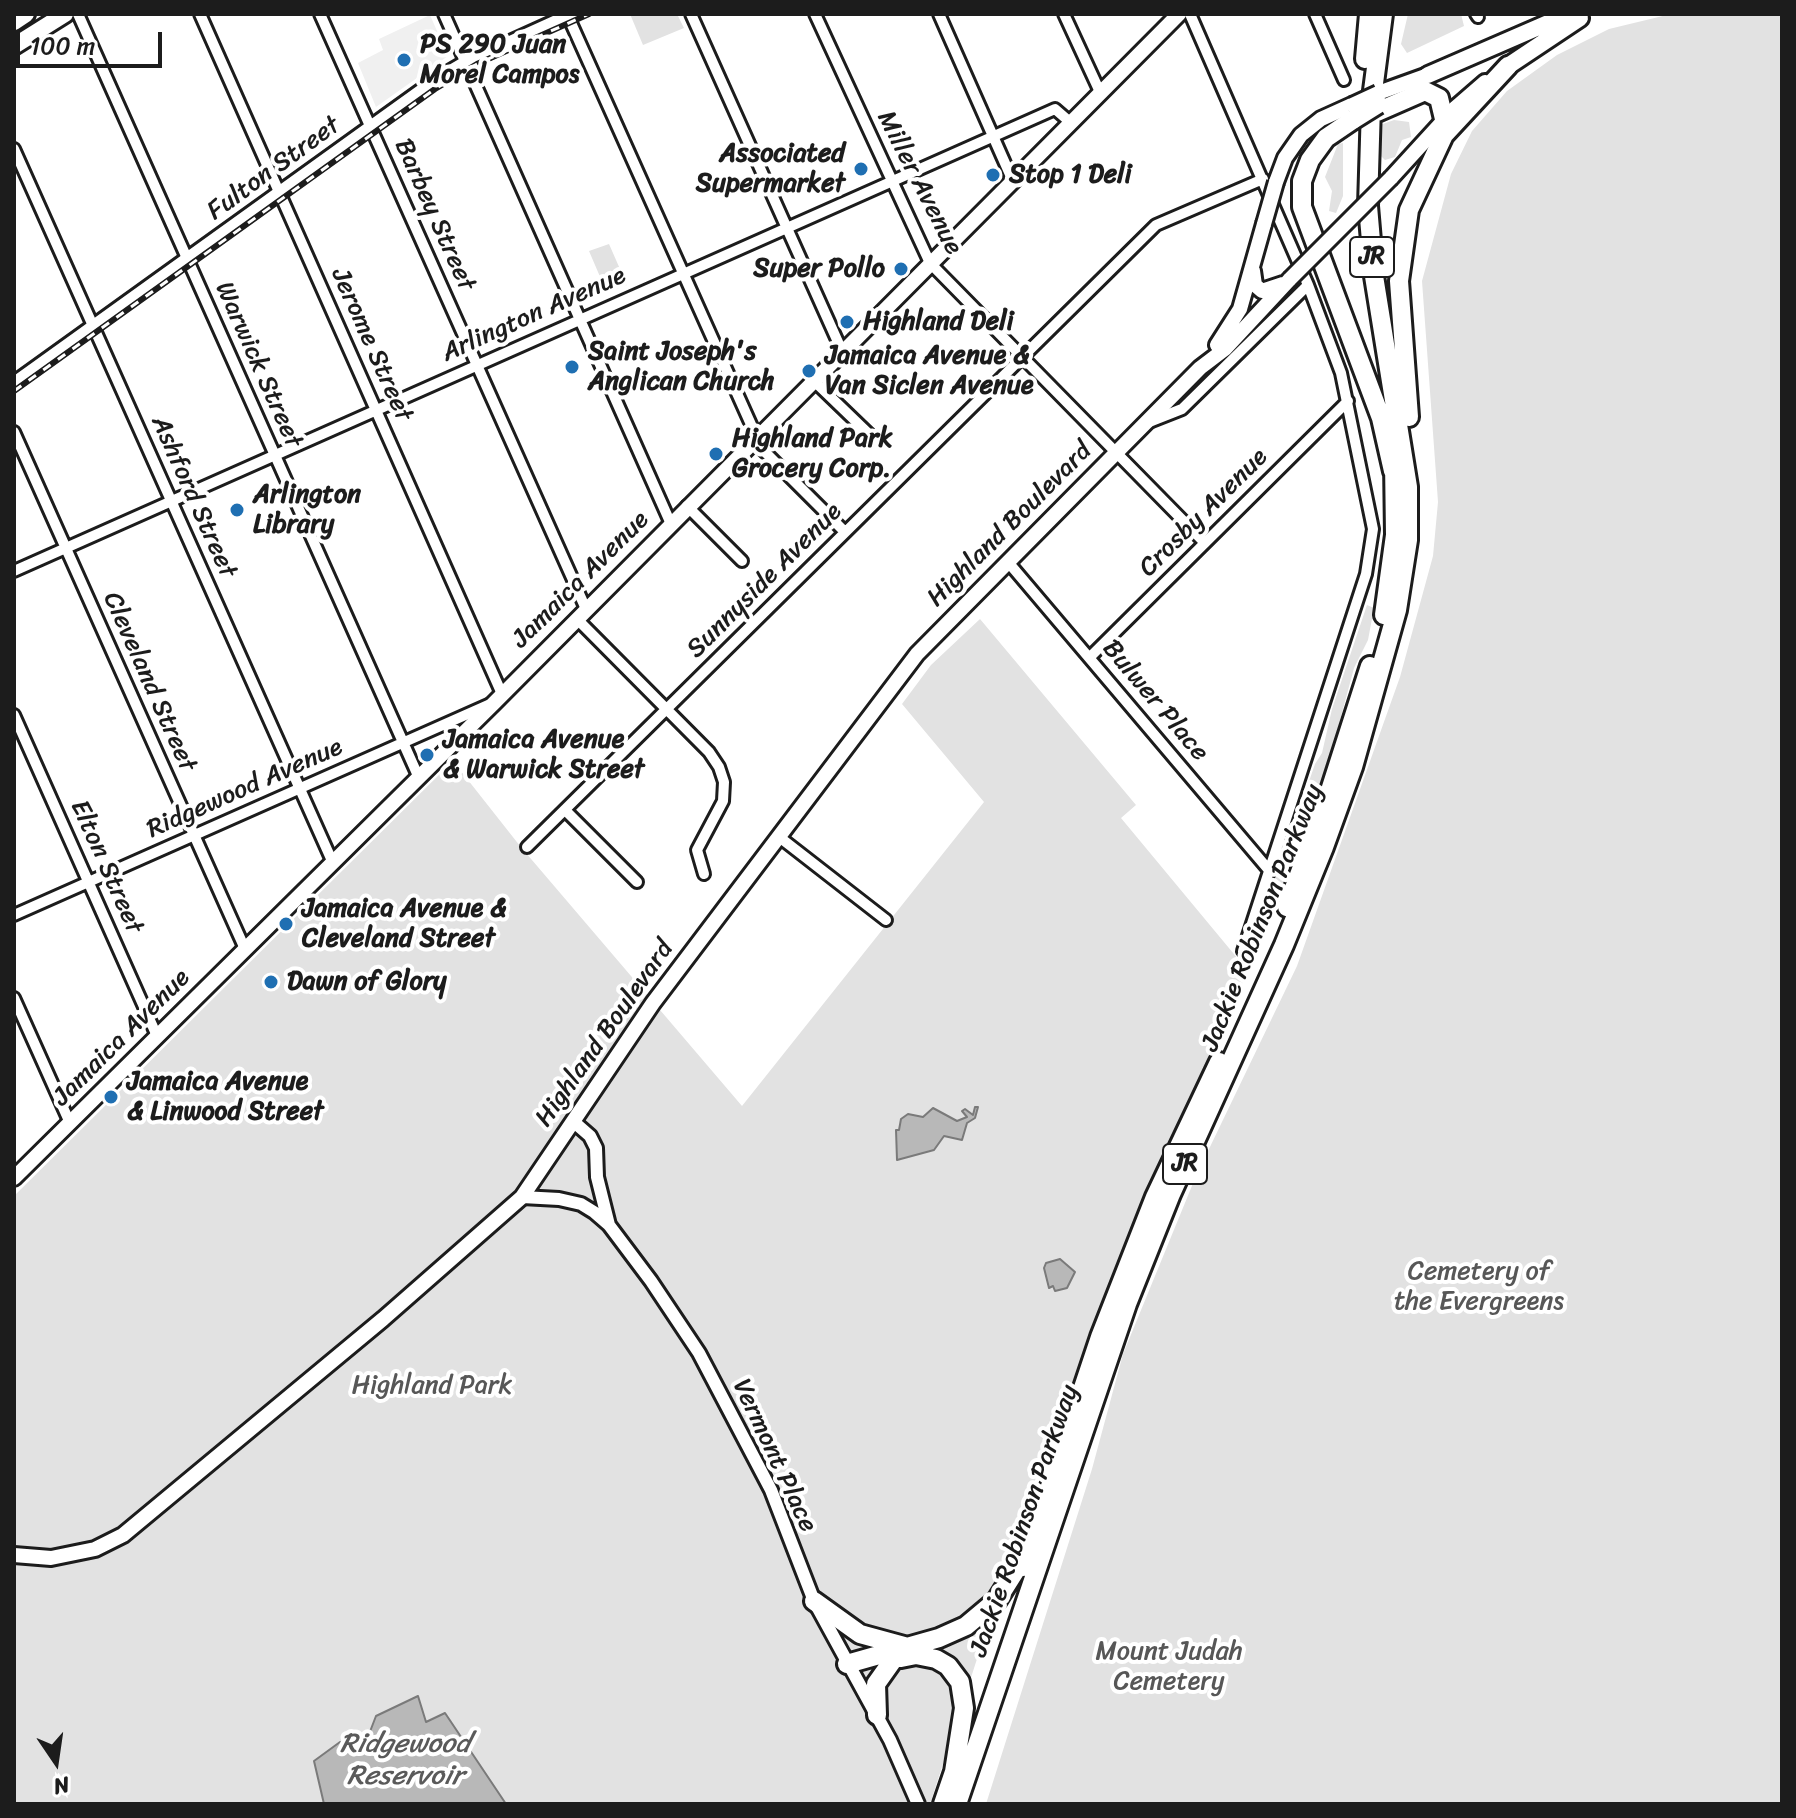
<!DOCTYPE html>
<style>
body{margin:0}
#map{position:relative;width:1796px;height:1818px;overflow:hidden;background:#fff;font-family:Sriracha,sans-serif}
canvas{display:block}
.frame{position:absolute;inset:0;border:16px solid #1c1c1c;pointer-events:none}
.north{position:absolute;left:16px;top:1722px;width:80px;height:80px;-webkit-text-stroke:6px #fff;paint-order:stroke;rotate:167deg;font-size:22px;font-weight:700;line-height:32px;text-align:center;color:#1c1c1c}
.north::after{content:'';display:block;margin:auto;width:28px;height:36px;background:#1c1c1c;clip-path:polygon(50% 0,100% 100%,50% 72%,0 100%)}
.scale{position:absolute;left:16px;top:32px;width:146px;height:36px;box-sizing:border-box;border:4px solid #1c1c1c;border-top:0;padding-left:10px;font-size:24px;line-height:28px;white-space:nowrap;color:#1c1c1c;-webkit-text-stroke:6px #fff;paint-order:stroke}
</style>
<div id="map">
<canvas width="1796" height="1818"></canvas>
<div class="frame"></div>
<div class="north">N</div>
<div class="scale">100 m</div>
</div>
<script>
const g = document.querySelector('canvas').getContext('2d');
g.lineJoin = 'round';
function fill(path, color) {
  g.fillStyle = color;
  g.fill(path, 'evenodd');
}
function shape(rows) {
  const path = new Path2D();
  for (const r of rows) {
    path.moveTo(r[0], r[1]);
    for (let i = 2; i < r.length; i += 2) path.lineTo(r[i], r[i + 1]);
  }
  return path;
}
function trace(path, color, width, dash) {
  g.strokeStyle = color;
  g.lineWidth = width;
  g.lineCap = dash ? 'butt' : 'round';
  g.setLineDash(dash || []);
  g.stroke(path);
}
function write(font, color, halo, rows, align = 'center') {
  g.font = font + ' Sriracha,sans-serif';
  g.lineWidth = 8;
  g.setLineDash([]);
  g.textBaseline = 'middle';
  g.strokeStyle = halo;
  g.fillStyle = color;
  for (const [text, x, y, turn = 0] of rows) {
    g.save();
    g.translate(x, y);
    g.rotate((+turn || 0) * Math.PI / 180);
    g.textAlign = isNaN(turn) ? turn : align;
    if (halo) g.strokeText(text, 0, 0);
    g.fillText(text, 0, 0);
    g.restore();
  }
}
const built = shape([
 [430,15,448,56,376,107,358,63,383,50,379,39]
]);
const green = shape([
 [630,14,677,14,684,28,643,45],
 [1408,14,1461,14,1464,26,1407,53,1401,44],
 [1671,14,1782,14,1782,1804,986,1804,1092,1469,1123,1354,1196,1176,1297,966,1400,677,1433,556,1438,502,1422,281,1451,174,1472,131,1507,91,1557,55,1609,29],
 [1394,120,1409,122,1411,137,1402,140,1395,157,1385,160,1376,151,1380,125],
 [1343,143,1343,196,1336,213,1329,211,1332,191,1325,177,1338,144],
 [609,244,627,285,607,293,589,251],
 [1367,605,1374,608,1368,640,1354,668,1332,750,1272,916,1258,952,1253,956,1251,950,1315,764,1322,753,1332,709],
 [980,619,1136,805,1121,818,1248,971,1142,1202,1034,1483,930,1804,14,1804,14,1196,453,761,520,846,742,1106,984,802,902,704,931,665]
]);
const water = shape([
 [975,1107,978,1107,975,1118,967,1123,962,1140,944,1136,934,1150,897,1160,896,1130,899,1130,901,1119,908,1114,923,1117,933,1108,957,1121,967,1117,962,1111,965,1109,973,1115,975,1107],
 [1060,1259,1075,1272,1067,1288,1055,1291,1053,1286,1049,1288,1044,1268,1046,1263,1060,1259],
 [418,1696,426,1722,445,1713,506,1804,324,1804,314,1761,340,1742,366,1742,376,1716,418,1696]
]);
const minor = shape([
 [78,14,419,778],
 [200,14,502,694],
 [320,14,586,609],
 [444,14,671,524],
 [567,14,762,449,845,532],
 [691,14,842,351],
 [815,14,930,263,1205,543],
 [939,14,1012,179],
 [1064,14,1100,92],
 [1190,14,1308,285,1341,373,1373,529,1366,574,1243,951],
 [1315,14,1344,80],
 [1476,14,1478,17],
 [14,149,333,863],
 [813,380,869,434],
 [1149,422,1182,409,1308,285],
 [14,432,245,949],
 [687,506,742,561],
 [1008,562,1268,869],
 [14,571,1055,109,1070,122],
 [577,619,709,752,719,767,724,782,723,801,697,850,704,874],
 [1090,657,1348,401],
 [14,715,157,1036],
 [565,810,637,882],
 [778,836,886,920],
 [527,847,1156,225,1263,179],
 [14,915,488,705],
 [14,998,70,1123]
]);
const tertiary = shape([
 [14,383,437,79,466,62,572,14],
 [574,1122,590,1136,596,1148,597,1177,609,1225],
 [522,1197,559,1199,581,1204,594,1212,609,1225,651,1281,699,1353,771,1490,814,1601,890,1740,918,1804]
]);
const secondary = shape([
 [1378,93,1428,75],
 [1391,178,1455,108,1485,82],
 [1276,182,1285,158,1301,135,1321,119,1352,105],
 [1253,271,1255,285,1262,291,1283,284],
 [1217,345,1240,309,1264,224],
 [14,1178,494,703,1179,14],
 [14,1555,51,1558,95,1549,123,1535,383,1319,522,1197,653,1003,917,654,1200,368,1225,349,1290,279]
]);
const primary = shape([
 [14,22,26,14],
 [14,46,65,14],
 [1508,66,1580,18],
 [1428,75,1548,23,1579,14]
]);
const motorway = shape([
 [1365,59,1369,14],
 [1377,112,1425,91,1439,98,1444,119],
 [1354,119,1326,138,1310,160,1302,181,1302,207,1381,418,1393,471],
 [1409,417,1399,281,1409,210,1444,135,1508,66],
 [1384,615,1395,535,1394,461],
 [1287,907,1326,803,1370,666],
 [1023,1567,1100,1337,1155,1197,1219,1062],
 [814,1601,860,1634,904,1646],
 [901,1658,916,1655,936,1659,948,1666,960,1682,964,1708,954,1772],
 [847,1664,939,1638,966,1626,997,1600,1026,1554],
 [877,1715,876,1684,893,1660],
 [943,1804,956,1766],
 [957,1804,1127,1304,1171,1194,1284,945,1324,847,1353,767,1397,610,1408,540,1408,487,1374,276,1368,206,1371,106,1383,14]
]);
const rail = shape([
 [14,391,435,89,477,64,589,14]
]);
const secondaryBridge = shape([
 [1352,105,1378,93],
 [1264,224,1276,182],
 [1290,279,1391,178]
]);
const motorwayBridge = shape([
 [1354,119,1378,104]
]);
const markers = [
 [404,60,8,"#1f6fb2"],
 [861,169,8,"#1f6fb2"],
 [993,175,8,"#1f6fb2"],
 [901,269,8,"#1f6fb2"],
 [847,322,8,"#1f6fb2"],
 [572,367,8,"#1f6fb2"],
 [809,371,8,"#1f6fb2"],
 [716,454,8,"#1f6fb2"],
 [237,510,8,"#1f6fb2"],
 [427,755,8,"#1f6fb2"],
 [286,924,8,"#1f6fb2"],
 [271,982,8,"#1f6fb2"],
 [111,1097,8,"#1f6fb2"]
];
const shields = [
 [1372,257,44],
 [1185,1164,44]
];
const shieldNames = [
 ["JR",1372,257],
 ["JR",1185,1164]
];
const poiNames = [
 ["PS 290 Juan",420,45],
 ["Morel Campos",420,75],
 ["Associated",845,154,"right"],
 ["Supermarket",845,184,"right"],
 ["Stop 1 Deli",1009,175],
 ["Super Pollo",885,269,"right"],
 ["Highland Deli",863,322],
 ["Saint Joseph's",588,352],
 ["Anglican Church",588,382],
 ["Jamaica Avenue &",825,356],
 ["Van Siclen Avenue",825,386],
 ["Highland Park",732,439],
 ["Grocery Corp.",732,469],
 ["Arlington",253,495],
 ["Library",253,525],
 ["Jamaica Avenue",443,740],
 ["& Warwick Street",443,770],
 ["Jamaica Avenue &",302,909],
 ["Cleveland Street",302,939],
 ["Dawn of Glory",287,982],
 ["Jamaica Avenue",127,1082],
 ["& Linwood Street",127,1112]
];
const streetNames = [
 ["Fulton Street",274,169,-36],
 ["Miller Avenue",919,183,63],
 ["Barbey Street",434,215,66],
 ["Arlington Avenue",534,315,-24],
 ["Jerome Street",371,345,66],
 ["Warwick Street",258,365,66],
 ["Ashford Street",193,497,66],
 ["Crosby Avenue",1204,513,-45],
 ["Highland Boulevard",1010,525,-45],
 ["Jamaica Avenue",581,580,-45],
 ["Sunnyside Avenue",765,581,-45],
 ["Cleveland Street",149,682,66],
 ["Bulwer Place",1155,701,50],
 ["Ridgewood Avenue",245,789,-24],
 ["Elton Street",106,867,66],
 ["Jackie Robinson Parkway",1263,918,-68],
 ["Highland Boulevard",605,1034,-55],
 ["Jamaica Avenue",122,1038,-45],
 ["Vermont Place",774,1456,65],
 ["Jackie Robinson Parkway",1025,1521,-71]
];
const parkNames = [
 ["Cemetery of",1479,1272],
 ["the Evergreens",1479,1302],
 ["Highland Park",432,1386],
 ["Mount Judah",1169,1652],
 ["Cemetery",1169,1682]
];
const waterNames = [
 ["Ridgewood",405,1745],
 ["Reservoir",405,1777]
];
fill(built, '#f0f0f0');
fill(green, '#e2e2e2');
fill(water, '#b8b8b8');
trace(water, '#7a7a7a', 2);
trace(minor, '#1c1c1c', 16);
trace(tertiary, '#1c1c1c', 18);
trace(secondary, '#1c1c1c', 20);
trace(primary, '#1c1c1c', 22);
trace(motorway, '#1c1c1c', 24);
trace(minor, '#fff', 10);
trace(tertiary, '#fff', 12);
trace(secondary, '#fff', 14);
trace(primary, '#fff', 16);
trace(motorway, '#fff', 18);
trace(rail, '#1c1c1c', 6);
trace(rail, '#fff', 3, [9]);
trace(secondaryBridge, '#1c1c1c', 20, []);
trace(motorwayBridge, '#1c1c1c', 24, []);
trace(secondaryBridge, '#fff', 14);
trace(motorwayBridge, '#fff', 18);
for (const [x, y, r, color] of markers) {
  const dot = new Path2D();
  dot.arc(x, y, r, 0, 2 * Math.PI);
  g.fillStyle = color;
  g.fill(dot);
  trace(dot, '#fff', 3);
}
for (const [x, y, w] of shields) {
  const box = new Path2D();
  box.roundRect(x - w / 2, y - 20, w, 40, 6);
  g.fillStyle = '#fff';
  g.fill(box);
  trace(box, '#1c1c1c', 2);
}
write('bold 24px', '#1c1c1c', null, shieldNames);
write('bold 26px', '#1c1c1c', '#fff', poiNames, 'left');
write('26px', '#1c1c1c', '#fff', streetNames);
write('26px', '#575757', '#fff', parkNames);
write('italic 28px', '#5a5a5a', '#fff', waterNames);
</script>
